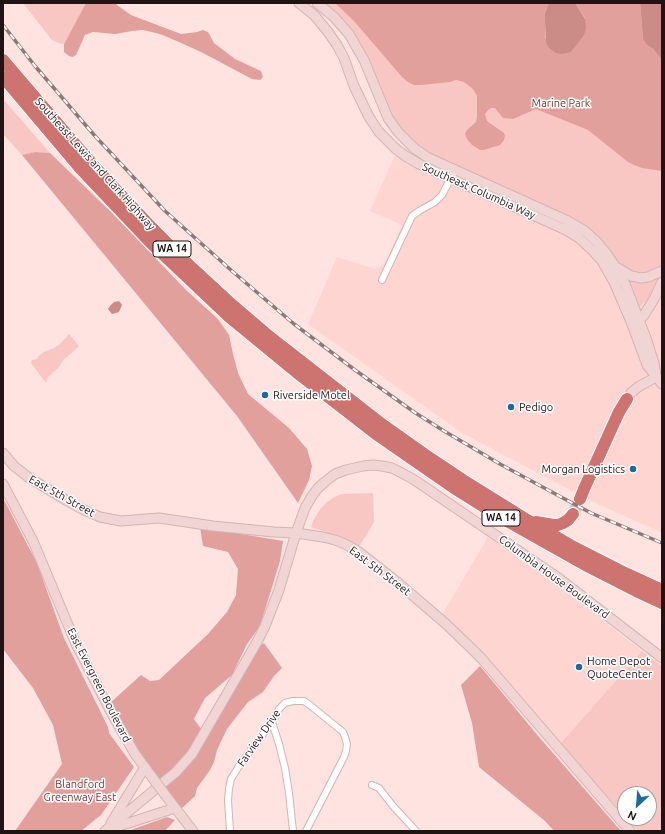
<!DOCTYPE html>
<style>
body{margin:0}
#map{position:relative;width:665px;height:834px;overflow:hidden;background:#fee3e1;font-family:Ubuntu,sans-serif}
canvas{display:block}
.frame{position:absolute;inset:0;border:4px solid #1f1413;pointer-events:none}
.north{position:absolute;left:617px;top:786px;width:40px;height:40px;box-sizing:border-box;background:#fff;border:1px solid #a5a1a1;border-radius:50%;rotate:206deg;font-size:11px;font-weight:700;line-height:16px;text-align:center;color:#1f1413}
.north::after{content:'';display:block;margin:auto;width:14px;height:18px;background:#1f6a9d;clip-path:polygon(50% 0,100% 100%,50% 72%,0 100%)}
</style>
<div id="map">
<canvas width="665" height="834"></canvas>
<div class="frame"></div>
<div class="north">N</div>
</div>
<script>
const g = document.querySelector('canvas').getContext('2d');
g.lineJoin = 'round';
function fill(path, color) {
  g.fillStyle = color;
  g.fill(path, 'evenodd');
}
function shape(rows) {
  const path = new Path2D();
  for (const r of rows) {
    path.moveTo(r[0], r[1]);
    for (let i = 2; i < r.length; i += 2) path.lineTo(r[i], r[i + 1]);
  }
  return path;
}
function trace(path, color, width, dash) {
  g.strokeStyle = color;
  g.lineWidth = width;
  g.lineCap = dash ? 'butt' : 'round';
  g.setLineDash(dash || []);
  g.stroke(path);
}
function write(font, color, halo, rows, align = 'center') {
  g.font = font + ' Ubuntu,sans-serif';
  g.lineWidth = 3;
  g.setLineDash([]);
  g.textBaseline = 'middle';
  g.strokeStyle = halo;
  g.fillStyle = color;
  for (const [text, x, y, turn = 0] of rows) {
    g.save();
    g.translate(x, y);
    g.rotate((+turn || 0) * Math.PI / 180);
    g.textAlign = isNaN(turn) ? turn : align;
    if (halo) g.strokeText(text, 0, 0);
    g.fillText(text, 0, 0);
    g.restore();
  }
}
const built = shape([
 [396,153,445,180,452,164,599,239,621,265,638,306,641,306,644,304,662,270,662,533,589,500,462,433,308,324,337,257,375,269,382,266,386,260,402,225,370,211],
 [488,537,555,583,642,651,560,744,509,683,471,642,442,615]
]);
const green = shape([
 [23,3,86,3,64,44,59,43,52,40],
 [324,3,640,3,643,39,662,60,662,270,648,299,641,306,638,306,621,265,599,239,425,151,412,141,402,132,389,114,379,87],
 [3,99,50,153,35,152,22,155,3,134],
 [69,334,79,346,66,358,64,359,59,367,48,377,46,383,31,363,32,360,37,359,39,356,44,352,54,348,60,344],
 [373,493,374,522,359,547,348,540,338,536,311,527,313,521,321,508,327,502,334,497,342,494],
 [642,651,662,666,662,831,638,831,627,818,649,818,649,794,625,794,625,816,560,744]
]);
const forest = shape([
 [86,3,116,3,117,5,131,15,181,34,197,32,203,30,208,32,214,43,235,59,261,71,263,77,260,80,252,79,203,53,179,42,160,34,143,30,132,31,115,34,93,32,85,35,76,55,73,57,69,56,64,52,64,44],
 [335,3,549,3,545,13,545,38,571,52,578,41,585,18,575,3,640,3,643,39,647,45,653,49,662,60,662,171,642,168,634,165,628,162,588,130,536,109,513,119,503,118,495,108,491,108,488,110,485,114,487,121,504,133,505,136,504,140,500,145,484,150,480,150,472,145,467,139,465,134,467,130,476,122,477,117,477,96,473,89,464,82,456,80,450,82,421,85,414,85,408,82,402,77,354,21],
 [35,152,50,153,111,212,186,290,218,319,229,335,233,354,238,373,248,394,289,428,307,449,312,466,309,480,298,503,237,416,22,155],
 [3,498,37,563,64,638,108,727,109,733,134,767,101,815,81,831,15,831,62,764,53,725,33,688,3,649],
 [200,527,283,541,280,561,260,626,247,644,232,675,205,698,194,719,201,729,185,756,175,765,160,784,146,761,133,743,110,703,141,675,150,681,159,680,208,634,227,612,236,595,238,569,228,552,203,546],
 [264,643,282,668,274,676,263,692,248,702,227,729,217,750,214,762,210,770,197,788,195,796,180,810,165,788,174,777,260,646],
 [480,666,539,737,621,831,554,831,545,821,479,767,472,723,461,685],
 [167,817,175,820,165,831,128,831]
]);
const water = shape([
 [549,3,575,3,585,19,586,28,584,35,571,52,562,54,556,53,549,48,546,43,545,21,545,13],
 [640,3,662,3,662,60,653,49,647,45,643,39],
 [119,301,122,305,119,312,112,314,108,309,110,306,114,302]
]);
const highwayTunnel = shape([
 [573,514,580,499]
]);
const street = shape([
 [382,280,412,216,419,211,435,202,442,195,455,170],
 [272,722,279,744,285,768,289,793,293,831],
 [372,785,379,788,393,806,416,831],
 [230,831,228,800,229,789,231,779,239,766,272,722,279,709,285,703,293,701,304,701,311,706,343,732,345,737,347,744,346,751,344,757,306,831]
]);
const secondary = shape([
 [299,3,315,16,328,32,337,45,344,58,354,86,369,117,379,132,396,149,407,157,419,164,566,230,579,238,592,250,602,261,614,282,632,324,647,365,662,384],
 [317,3,334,17,349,34,364,60,388,118,398,132,414,148,427,157,451,168,566,220,585,231,597,242,606,253,615,266,625,284,646,338,654,363,656,376],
 [618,268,631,276,641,278,648,277,662,271],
 [635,322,639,320,644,315,654,299,662,282],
 [627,399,631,393,638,387,656,377],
 [3,453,14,466,28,477,64,499,82,509,100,517,121,521,159,518,213,526,274,532,296,533,323,537,335,540,345,544,359,552,377,566,396,581,446,624,471,648,482,659,630,831],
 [3,484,33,541,76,644,112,714,135,754,152,777],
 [166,796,193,831],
 [111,823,145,767],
 [113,828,175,808],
 [105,831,176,772,192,754,257,642,265,626,279,590,296,533,305,508,312,496,318,488,326,481,335,474,346,470,363,466,373,465,382,466,392,468,413,479,560,579,662,658]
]);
const highway = shape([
 [3,60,93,165,152,228,191,267,229,302,270,337,383,425,424,454,463,480,529,521,570,545,625,573,662,590],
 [3,77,79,167,153,245,227,315,300,375,376,434,457,490,500,517,589,567,636,591,662,603],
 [580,499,584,489,619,412,627,399],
 [536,522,554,525,558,525,563,523,568,520,573,514]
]);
const rail = shape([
 [3,25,35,66,95,136,165,211,232,271,294,324,355,370,414,412,444,431,500,464,561,497,591,513,662,543]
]);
const secondaryBridge = shape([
 [152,777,166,796]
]);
const markers = [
 [265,395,4,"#1f6a9d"],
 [511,407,4,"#1f6a9d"],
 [633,469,4,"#1f6a9d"],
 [579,667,4,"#1f6a9d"]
];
const shields = [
 [172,249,38],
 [501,518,38]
];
const shieldNames = [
 ["WA 14",172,249],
 ["WA 14",501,518]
];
const parkNames = [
 ["Marine Park",561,103],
 ["Blandford",80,784],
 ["Greenway East",80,797]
];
const streetNames = [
 ["Southeast Lewis and Clark Highway",95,164,48],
 ["Southeast Columbia Way",479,191,24],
 ["East 5th Street",62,496,29],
 ["East 5th Street",380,571,37],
 ["Columbia House Boulevard",554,577,36],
 ["East Evergreen Boulevard",99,685,63],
 ["Farview Drive",259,738,-55]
];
const poiNames = [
 ["Riverside Motel",273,395],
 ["Pedigo",519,407],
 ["Morgan Logistics",625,469,"right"],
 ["Home Depot",587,661],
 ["QuoteCenter",587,674]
];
fill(built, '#ffd5d2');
fill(green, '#f9c7c3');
fill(forest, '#e2a09c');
fill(water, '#cb8b87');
trace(highwayTunnel, '#ddc4c2', 12, [12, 6]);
trace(street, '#d3b4b1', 8);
trace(secondary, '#d3b4b1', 11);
trace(highway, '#fff', 14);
trace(street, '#fff', 6);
trace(secondary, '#f0d5d4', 9);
trace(highway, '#ce7470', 12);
trace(rail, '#8c7978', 3.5);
trace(rail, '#fff', 2, [6]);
trace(secondaryBridge, '#d3b4b1', 11, []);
trace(secondaryBridge, '#f0d5d4', 9);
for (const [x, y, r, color] of markers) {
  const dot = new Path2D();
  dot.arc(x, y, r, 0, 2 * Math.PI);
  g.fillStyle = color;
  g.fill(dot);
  trace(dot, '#fff', 1.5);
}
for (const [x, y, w] of shields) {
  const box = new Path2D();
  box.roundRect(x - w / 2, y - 8, w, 16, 3);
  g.fillStyle = '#fff';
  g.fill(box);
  trace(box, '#1f1413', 1);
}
write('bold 10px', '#1f1413', null, shieldNames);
write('11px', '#7e3030', '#fff', parkNames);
write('11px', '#1f1413', '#fff', streetNames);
write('11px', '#1f1413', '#fff', poiNames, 'left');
</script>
